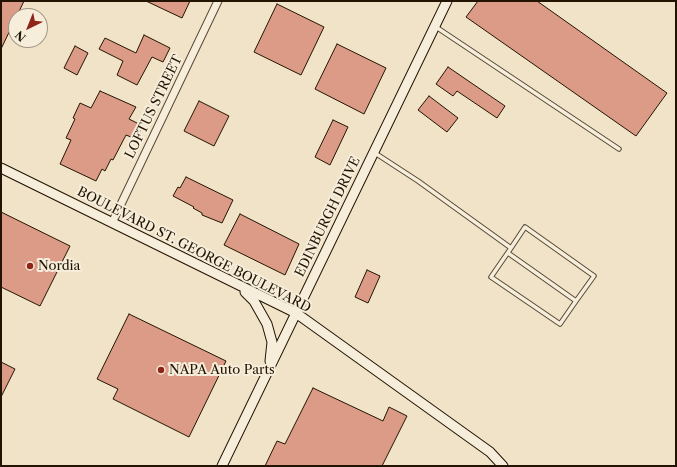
<!DOCTYPE html>
<style>
body{margin:0}
#map{position:relative;width:677px;height:467px;overflow:hidden;background:#f1e3c8;font-family:"Libre Caslon Text",serif}
canvas{display:block}
.frame{position:absolute;inset:0;border:2px solid #221401;pointer-events:none}
.north{position:absolute;left:8px;top:8px;width:40px;height:40px;box-sizing:border-box;background:#f6eddb;border:1px solid #a19684;border-radius:50%;rotate:223deg;font-size:11px;font-weight:700;line-height:16px;text-align:center;color:#221401}
.north::after{content:'';display:block;margin:auto;width:14px;height:18px;background:#8f2418;clip-path:polygon(50% 0,100% 100%,50% 72%,0 100%)}
</style>
<div id="map">
<canvas width="677" height="467"></canvas>
<div class="frame"></div>
<div class="north">N</div>
</div>
<script>
const g = document.querySelector('canvas').getContext('2d');
g.lineJoin = 'round';
function fill(path, color) {
  g.fillStyle = color;
  g.fill(path, 'evenodd');
}
function shape(rows) {
  const path = new Path2D();
  for (const r of rows) {
    path.moveTo(r[0], r[1]);
    for (let i = 2; i < r.length; i += 2) path.lineTo(r[i], r[i + 1]);
  }
  return path;
}
function trace(path, color, width, dash) {
  g.strokeStyle = color;
  g.lineWidth = width;
  g.lineCap = dash ? 'butt' : 'round';
  g.setLineDash(dash || []);
  g.stroke(path);
}
function write(font, color, halo, rows, align = 'center') {
  g.font = font + ' "Libre Caslon Text",serif';
  g.lineWidth = 4;
  g.setLineDash([]);
  g.textBaseline = 'middle';
  g.strokeStyle = halo;
  g.fillStyle = color;
  for (const [text, x, y, turn = 0] of rows) {
    g.save();
    g.translate(x, y);
    g.rotate((+turn || 0) * Math.PI / 180);
    g.textAlign = isNaN(turn) ? turn : align;
    if (halo) g.strokeText(text, 0, 0);
    g.fillText(text, 0, 0);
    g.restore();
  }
}
const building = shape([
 [1,1,24,1,1,49,1,1],
 [146,1,190,1,182,18,146,1],
 [478,1,537,1,667,93,636,136,466,17,478,1],
 [277,4,324,27,301,75,254,52,277,4],
 [144,35,170,48,163,62,152,57,137,85,117,75,123,61,99,49,105,38,136,53,144,35],
 [337,44,386,68,364,114,315,89,337,44],
 [75,46,88,53,77,75,64,68,75,46],
 [448,67,505,106,497,118,457,91,453,96,436,84,448,67],
 [100,91,136,107,129,119,143,126,136,139,126,135,113,160,111,159,105,171,102,169,96,181,60,164,71,140,66,138,75,119,73,118,80,103,91,108,100,91],
 [429,96,458,118,447,132,418,110,429,96],
 [199,101,229,116,214,146,184,131,199,101],
 [333,120,348,127,330,165,315,157,333,120],
 [186,177,233,200,222,223,202,215,202,213,193,208,194,207,173,196,178,187,180,188,186,177],
 [1,212,70,246,40,306,1,287,1,212],
 [240,214,299,244,285,275,224,245,240,214],
 [367,270,380,276,368,303,355,297,367,270],
 [129,314,226,361,189,437,113,399,118,389,97,379,129,314],
 [1,362,15,369,1,397,1,362],
 [313,388,383,421,389,407,407,416,382,466,265,466,277,441,285,444,313,388]
]);
const lane = shape([
 [436,27,619,149],
 [375,153,418,181,511,248,491,277,560,324,576,301,508,253],
 [511,248,525,227,594,276,576,301]
]);
const street = shape([
 [112,223,218,1]
]);
const secondary = shape([
 [1,168,296,313,490,452,503,466],
 [245,292,254,301,267,324,272,342,270,361],
 [222,466,447,1]
]);
const markers = [
 [30,266,4,"#8f2418"],
 [161,370,4,"#8f2418"]
];
const streetNames = [
 ["LOFTUS STREET",154,107,-64],
 ["EDINBURGH DRIVE",328,217,-64],
 ["BOULEVARD ST. GEORGE BOULEVARD",194,250,27]
];
const poiNames = [
 ["Nordia",38,266],
 ["NAPA Auto Parts",169,370]
];
fill(building, '#dc9b86');
trace(building, '#221401', 1);
trace(lane, '#564833', 5.5);
trace(street, '#564833', 9);
trace(secondary, '#221401', 11);
trace(lane, '#f6eddb', 3.5);
trace(street, '#f6eddb', 7);
trace(secondary, '#f6eddb', 9);
for (const [x, y, r, color] of markers) {
  const dot = new Path2D();
  dot.arc(x, y, r, 0, 2 * Math.PI);
  g.fillStyle = color;
  g.fill(dot);
  trace(dot, '#f6eddb', 1.5);
}
write('13px', '#221401', '#f6eddb', streetNames);
write('13px', '#221401', '#f6eddb', poiNames, 'left');
</script>
